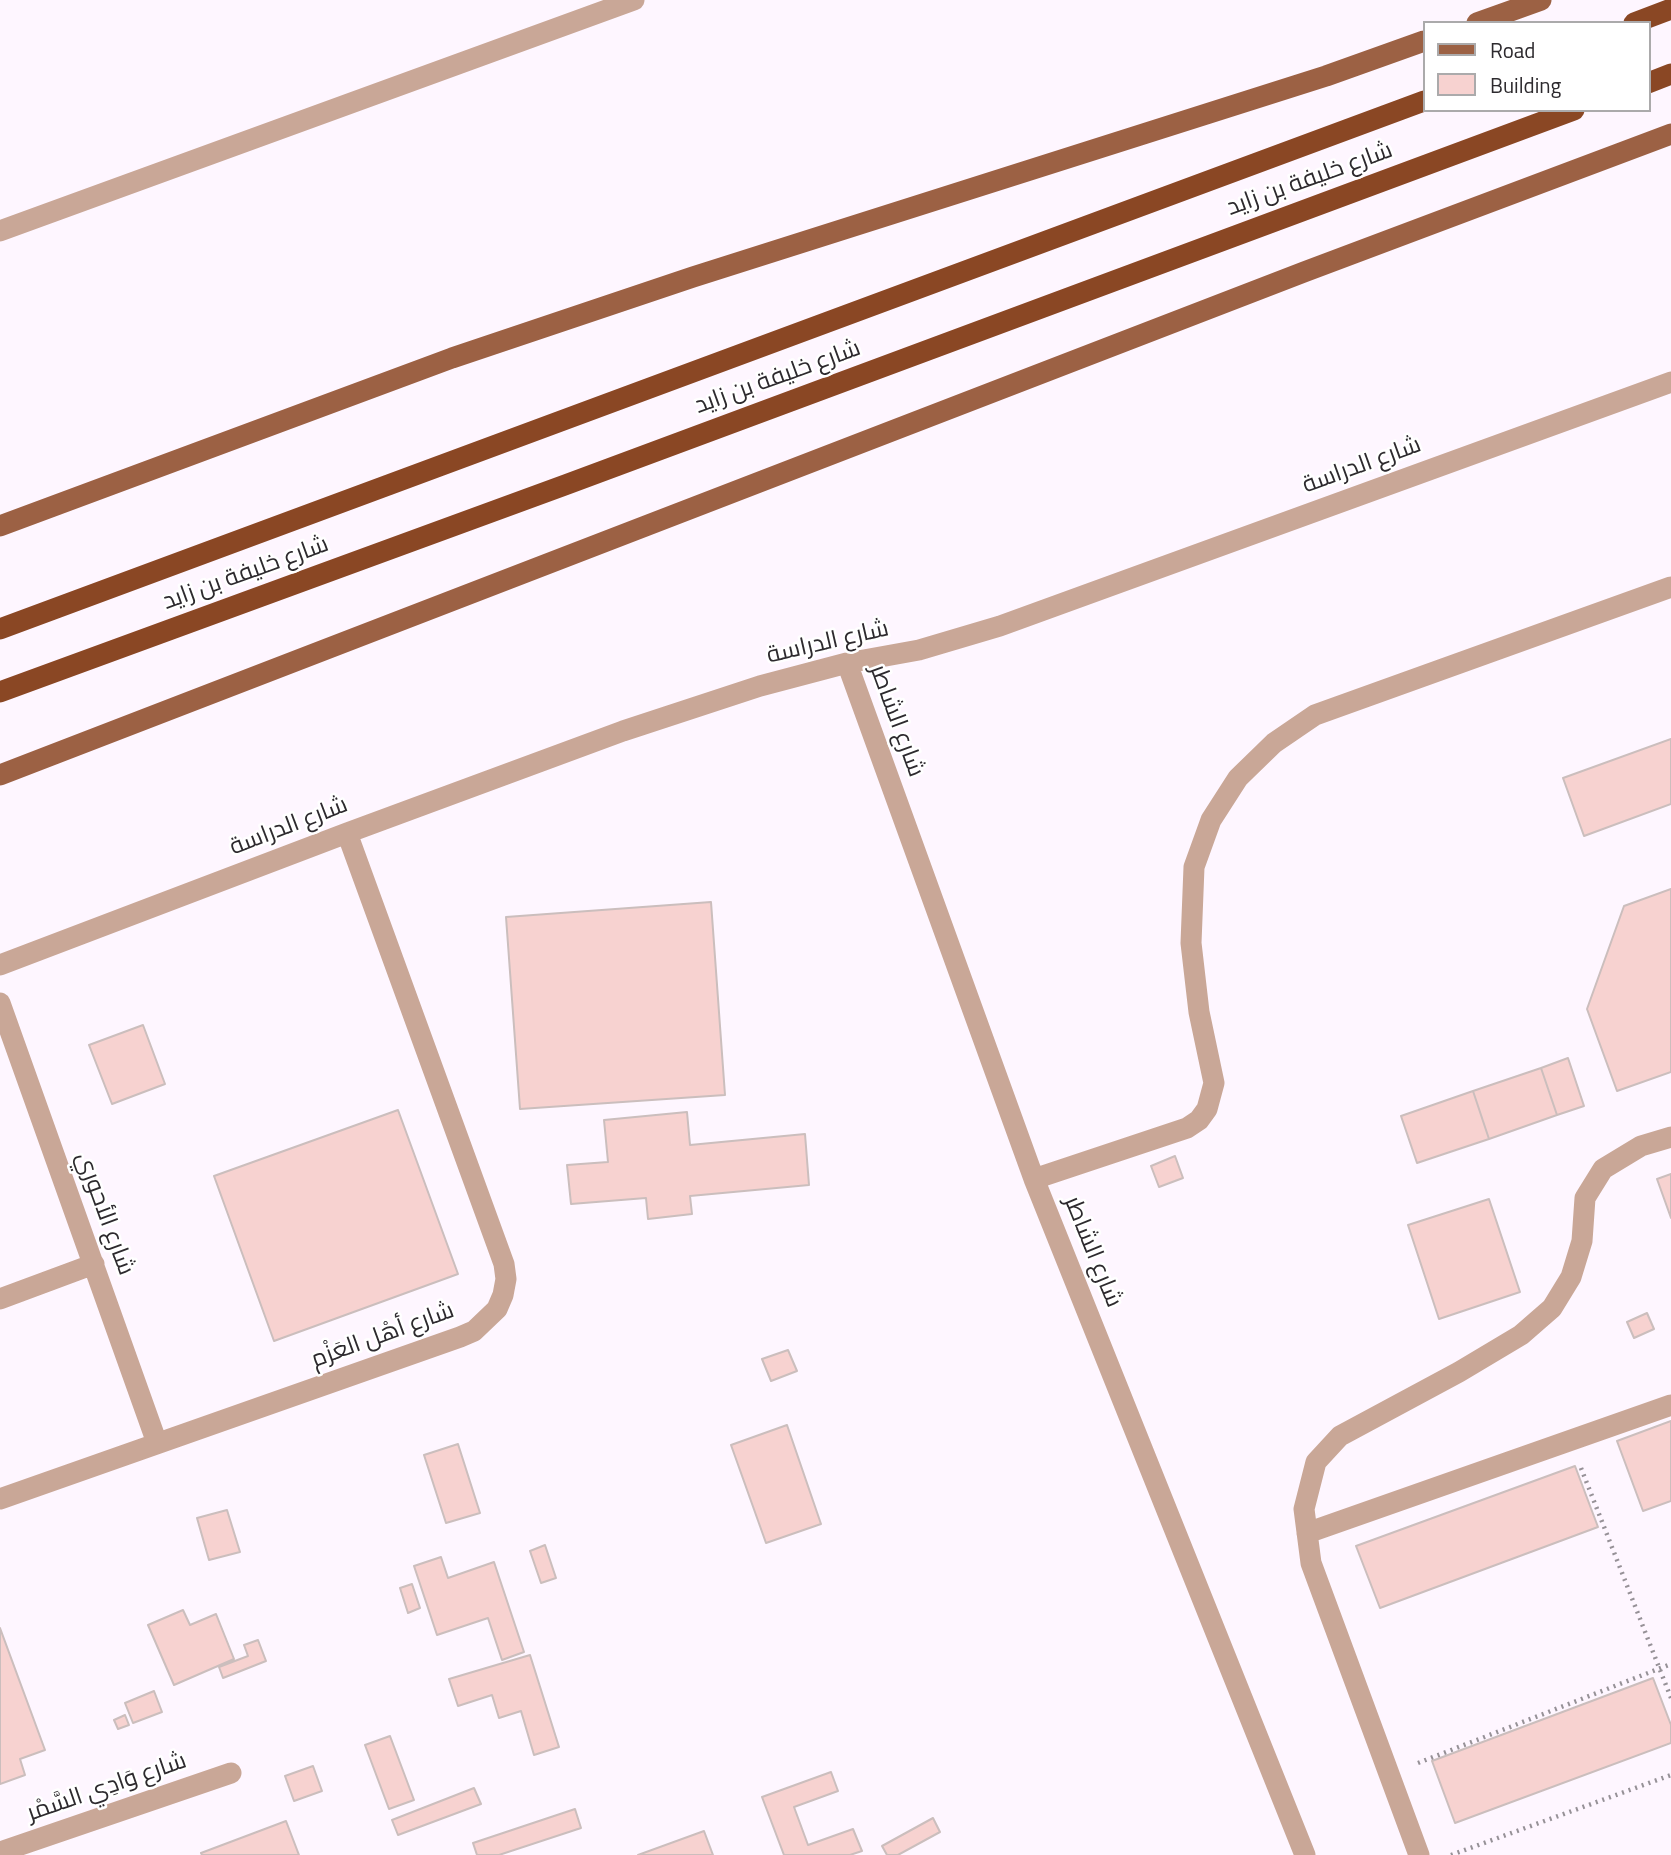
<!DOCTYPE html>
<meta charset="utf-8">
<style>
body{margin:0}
#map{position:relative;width:1671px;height:1855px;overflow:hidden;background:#fef6ff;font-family:"Titillium Web",sans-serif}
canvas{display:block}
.legend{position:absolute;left:1423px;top:21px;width:228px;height:91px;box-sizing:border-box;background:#fff;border:2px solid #abaaab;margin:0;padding:9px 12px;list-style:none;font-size:21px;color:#2d2a2e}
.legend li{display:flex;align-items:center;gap:14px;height:35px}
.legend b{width:35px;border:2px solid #abaaab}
</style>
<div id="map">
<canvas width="1671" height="1855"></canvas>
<ul class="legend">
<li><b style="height:9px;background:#9c6144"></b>Road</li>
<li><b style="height:19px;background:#f7d2d0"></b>Building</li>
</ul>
</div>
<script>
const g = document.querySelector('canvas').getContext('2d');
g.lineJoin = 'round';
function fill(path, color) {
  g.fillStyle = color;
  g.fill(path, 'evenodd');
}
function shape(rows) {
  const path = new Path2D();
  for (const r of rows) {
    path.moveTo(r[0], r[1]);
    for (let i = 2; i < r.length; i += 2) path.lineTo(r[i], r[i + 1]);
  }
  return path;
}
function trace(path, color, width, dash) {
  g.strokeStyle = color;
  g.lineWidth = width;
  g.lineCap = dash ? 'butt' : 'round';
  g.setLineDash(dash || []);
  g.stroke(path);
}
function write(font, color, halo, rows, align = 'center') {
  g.font = font + ' "Titillium Web",Cairo,sans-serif';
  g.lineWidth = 5;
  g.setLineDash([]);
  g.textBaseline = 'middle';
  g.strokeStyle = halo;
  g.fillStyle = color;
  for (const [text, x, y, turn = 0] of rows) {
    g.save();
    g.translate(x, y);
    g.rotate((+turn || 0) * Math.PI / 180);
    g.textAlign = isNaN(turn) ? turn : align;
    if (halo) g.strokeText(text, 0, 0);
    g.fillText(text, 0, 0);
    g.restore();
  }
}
const building = shape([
 [1671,739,1671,804,1584,836,1563,778,1671,739],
 [1671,889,1671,1072,1617,1091,1587,1009,1624,906,1671,889],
 [711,902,725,1095,520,1109,506,917,711,902],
 [143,1025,165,1084,112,1104,89,1045,143,1025],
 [1568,1058,1584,1106,1557,1115,1541,1068,1568,1058],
 [1541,1068,1557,1115,1489,1139,1473,1091,1541,1068],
 [1473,1091,1489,1139,1417,1163,1401,1116,1473,1091],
 [398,1110,458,1274,274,1341,214,1176,398,1110],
 [687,1112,690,1145,805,1134,809,1185,690,1196,692,1214,648,1219,646,1198,571,1204,567,1165,608,1162,604,1120,687,1112],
 [1175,1156,1183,1178,1159,1187,1151,1166,1175,1156],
 [1671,1174,1671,1218,1657,1179,1671,1174],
 [1489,1199,1520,1292,1439,1319,1408,1225,1489,1199],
 [1647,1313,1654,1329,1634,1338,1627,1322,1647,1313],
 [788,1350,797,1371,771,1381,762,1359,788,1350],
 [1671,1421,1671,1501,1643,1511,1617,1441,1671,1421],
 [787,1425,821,1524,766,1543,731,1445,787,1425],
 [458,1444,480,1513,446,1523,424,1455,458,1444],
 [1575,1466,1598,1527,1380,1608,1356,1546,1575,1466],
 [227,1510,240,1552,209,1560,197,1518,227,1510],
 [545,1545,556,1578,541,1583,530,1551,545,1545],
 [441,1557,448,1578,494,1562,524,1652,502,1660,488,1618,437,1635,414,1566,441,1557],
 [412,1584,420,1608,408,1613,400,1588,412,1584],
 [183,1610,190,1625,216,1614,234,1659,174,1685,148,1625,183,1610],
 [0,1628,45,1750,20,1759,25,1775,0,1784,0,1628],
 [258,1640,266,1661,223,1678,219,1667,248,1656,244,1645,258,1640],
 [530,1655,559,1747,534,1755,521,1711,499,1718,492,1695,458,1706,449,1679,530,1655],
 [1653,1678,1671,1725,1671,1743,1455,1823,1432,1761,1653,1678],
 [154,1691,162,1712,133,1723,125,1703,154,1691],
 [125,1715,129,1725,118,1729,114,1720,125,1715],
 [390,1736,414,1800,389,1809,365,1745,390,1736],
 [313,1766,322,1791,294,1801,285,1776,313,1766],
 [831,1772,838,1791,794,1807,808,1845,853,1829,862,1851,850,1855,784,1855,762,1797,831,1772],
 [474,1788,481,1804,398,1835,392,1820,474,1788],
 [575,1809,581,1828,499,1855,477,1855,473,1843,575,1809],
 [933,1818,940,1832,898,1855,887,1855,882,1846,933,1818],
 [286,1821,299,1855,202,1855,201,1853,286,1821],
 [704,1831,713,1855,638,1855,704,1831]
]);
const path = shape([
 [1581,1468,1671,1698],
 [1418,1763,1671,1664],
 [1451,1855,1671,1775]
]);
const minor = shape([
 [0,231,634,0],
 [847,663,1034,1179,1305,1855],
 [0,965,347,833,623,731,760,686,847,663,919,650,1000,626,1671,382],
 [0,1003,157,1443],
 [1034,1179,1187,1128,1199,1120,1207,1109,1214,1083,1199,1012,1191,943,1194,867,1211,820,1238,778,1274,743,1315,715,1671,587],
 [0,1299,94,1264],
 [0,1499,460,1337,474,1331,497,1309,503,1295,506,1279,504,1264,347,833],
 [1307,1533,1671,1405],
 [0,1852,231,1773],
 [1419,1855,1311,1563,1304,1509,1316,1462,1340,1436,1459,1372,1521,1335,1552,1308,1571,1277,1582,1241,1585,1198,1603,1169,1641,1146,1671,1137]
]);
const major = shape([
 [1477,23,1541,0],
 [0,526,452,358,693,277,1326,76,1424,41],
 [0,775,1304,272,1671,134]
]);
const highway = shape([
 [1634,23,1671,9],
 [1648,83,1671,74],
 [0,629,1424,101],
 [0,692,565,485,1574,110]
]);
const streetNames = [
 ["شارع خليفة بن زايد",1310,180,-20],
 ["شارع خليفة بن زايد",778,378,-20],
 ["شارع الدراسة",1362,466,-20],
 ["شارع خليفة بن زايد",246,574,-20],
 ["شارع الدراسة",828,643,-13],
 ["شارع الشاطر",896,721,70],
 ["شارع الدراسة",289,827,-21],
 ["شارع الأحوري",104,1214,70],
 ["شارع الشاطر",1092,1252,68],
 ["شارع أهْل العَزْم",383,1336,-20],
 ["شارع وَادِي السَّمْر",107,1788,-19]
];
fill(building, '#f7d2d0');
trace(building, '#cbbebd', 2);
trace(path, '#969197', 4.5, [2, 5]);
trace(minor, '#c9a797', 21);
trace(major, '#9c6144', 21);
trace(highway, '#8a4724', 21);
write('24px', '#2d2a2e', '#fff', streetNames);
</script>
